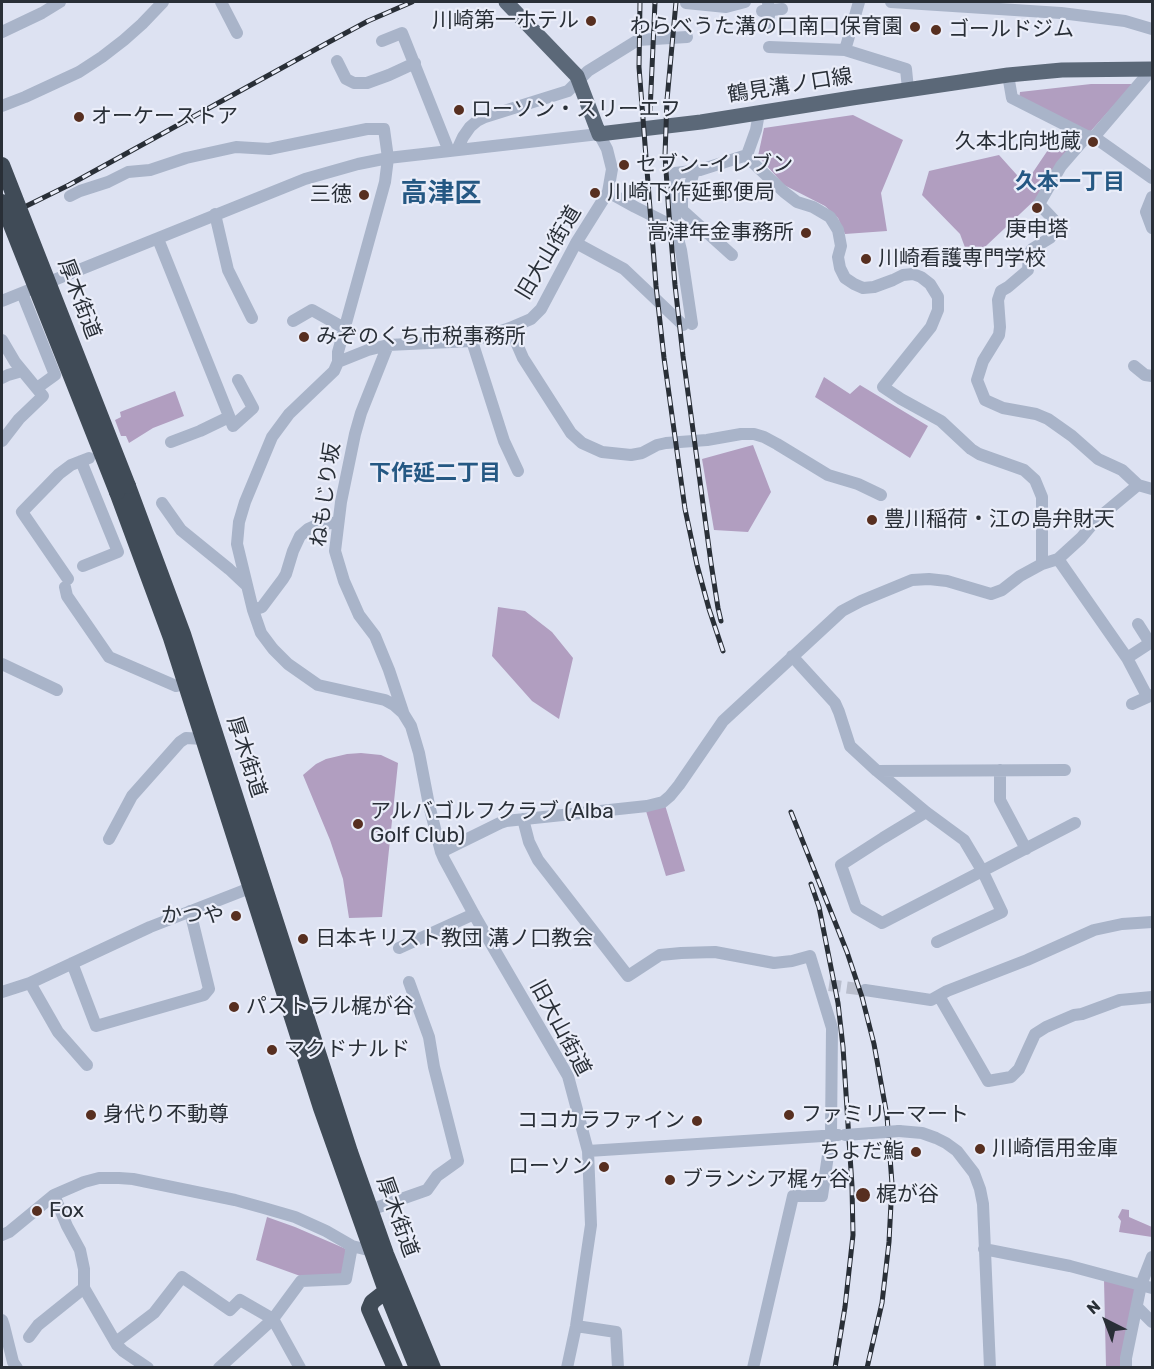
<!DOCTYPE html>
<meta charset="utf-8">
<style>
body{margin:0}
#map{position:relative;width:1154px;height:1369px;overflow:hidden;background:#dde2f2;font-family:Rubik,sans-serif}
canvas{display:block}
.frame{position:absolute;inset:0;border:3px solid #292f37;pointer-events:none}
.north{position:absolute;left:1076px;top:1291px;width:60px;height:60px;-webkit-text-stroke:4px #eaedf9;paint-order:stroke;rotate:318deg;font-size:16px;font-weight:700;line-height:24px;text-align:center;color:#292f37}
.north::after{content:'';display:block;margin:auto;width:21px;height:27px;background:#292f37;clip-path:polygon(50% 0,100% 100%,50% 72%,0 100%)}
</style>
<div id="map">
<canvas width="1154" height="1369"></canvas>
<div class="frame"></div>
<div class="north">N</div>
</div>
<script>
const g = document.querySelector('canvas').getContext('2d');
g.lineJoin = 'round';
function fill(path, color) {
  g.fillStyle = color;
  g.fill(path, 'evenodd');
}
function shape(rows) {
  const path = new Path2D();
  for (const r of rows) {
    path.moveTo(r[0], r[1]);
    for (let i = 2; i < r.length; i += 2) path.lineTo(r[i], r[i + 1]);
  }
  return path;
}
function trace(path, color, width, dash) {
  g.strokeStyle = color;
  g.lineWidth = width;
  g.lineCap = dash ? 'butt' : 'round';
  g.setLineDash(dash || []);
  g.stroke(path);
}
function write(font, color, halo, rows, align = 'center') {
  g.font = font + ' Rubik,"Noto Sans JP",sans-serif';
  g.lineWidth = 4.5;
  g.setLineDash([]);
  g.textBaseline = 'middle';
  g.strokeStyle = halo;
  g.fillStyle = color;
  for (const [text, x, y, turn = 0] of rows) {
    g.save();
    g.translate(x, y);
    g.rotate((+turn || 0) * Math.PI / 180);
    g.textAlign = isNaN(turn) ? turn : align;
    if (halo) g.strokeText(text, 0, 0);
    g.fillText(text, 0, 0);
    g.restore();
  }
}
const green = shape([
 [1091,84,1133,84,1090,132,1019,100,1020,92],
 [853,115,903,140,881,193,887,231,845,234,838,218,825,206,784,185,758,156,764,128],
 [1052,144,1074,148,1038,197,970,261,960,234,922,195,929,171,999,155,1025,184],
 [824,377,850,394,860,385,928,426,910,458,815,397],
 [175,391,184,416,153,428,129,443,126,436,121,436,115,420,121,417,120,412],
 [753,445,771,492,748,532,714,530,702,459],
 [498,607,525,611,552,632,573,658,559,719,532,701,492,656],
 [361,753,381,755,398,763,382,917,349,918,343,879,330,840,303,775,316,764,326,759,347,754],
 [665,805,685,871,666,876,646,811],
 [1122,1209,1129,1210,1129,1217,1152,1227,1152,1237,1119,1232,1121,1221,1118,1217],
 [267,1217,295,1227,346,1249,342,1273,338,1276,303,1277,256,1260],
 [1104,1280,1136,1287,1124,1367,1106,1367]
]);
const minorTunnel = shape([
 [829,985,865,990]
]);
const minor = shape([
 [221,2,237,33],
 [891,2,1061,13,1125,21,1152,29],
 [686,3,726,7,745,2],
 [766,27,769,16,768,2],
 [2,32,42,13,60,2],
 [382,41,402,33,449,151],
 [769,47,845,50,906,69,908,89],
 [845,50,859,2],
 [337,61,346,79,354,83,367,83,389,75,415,63],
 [1008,75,1012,98,1087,136],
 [2,106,25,97,79,72,102,57,124,40,142,24,163,2],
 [759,113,756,130,747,155,750,160,784,192,797,202,813,207,830,217,838,230,841,246,838,257,840,268,845,278,854,284,863,288,874,287,893,280,903,275,913,274,921,277,930,284,938,297,938,310,931,327,883,387,901,399,941,421,971,449,979,454,1024,470,1035,480,1042,497,1042,564],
 [1094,137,1152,69],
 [457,150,463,137,470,127,477,121,485,117,568,91,588,71,638,40,687,37],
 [694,171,690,185,682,193,682,210,732,255],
 [1152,178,1094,137,1087,136,1061,166,1039,204,1054,220,1056,229,1050,238,1032,249,1029,254,1028,270,1008,287,1001,291,998,300,1000,327,999,335,983,361,977,380,985,400,1003,408,1036,414,1048,419,1072,436,1098,459,1122,470,1138,485,1152,489],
 [608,192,635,207,675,227],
 [70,196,80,191,108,182,128,172,150,170,186,158,236,147,269,149,367,129,384,129,388,158,385,182,338,352,338,362],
 [1152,197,1146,212,1152,228],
 [215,214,228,270,252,318],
 [158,239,233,426,253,408,238,380],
 [576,243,624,269,683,325],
 [22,293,55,375,37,388],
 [2,301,305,179,358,164,388,158,599,134,607,149,612,169,608,192,576,243,541,309,531,319,510,328,472,341,388,345,368,350,338,362,334,371,289,414,272,437,245,502,239,522,237,544,253,610,261,633,273,649,288,664,318,685,385,700,394,705,403,713,411,726,419,753,429,805,441,852,444,859,476,918,568,1076,588,1151,591,1225,576,1326,567,1368],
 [293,321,312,310,344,328],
 [692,324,681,250,675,227,675,173,700,170,747,155],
 [510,328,523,358,571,433,582,443,602,452,631,455,642,453,657,445,666,443,707,440,741,434,754,434,764,437,777,444,828,475,858,484,881,495],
 [2,340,15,362,43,396,19,419,2,441],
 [472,341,504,441,518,471],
 [388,345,361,413,355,434,341,502,335,551,344,581,359,615,375,636,389,670,403,712],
 [1134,366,1145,375,1152,376],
 [2,378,8,375,22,371],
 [171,442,200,431,229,417],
 [81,461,118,552,83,566],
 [162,503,181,530,229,569,246,585],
 [1058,559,1127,658,1147,696],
 [68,579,22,512,59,474,71,465,89,458],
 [65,587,67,596,109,657,176,686,185,683],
 [253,610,262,607,283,579,286,574,293,551,300,536,308,529,317,525,338,522],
 [792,656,835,703,839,712,850,746,877,771,926,812,964,840,983,872,1002,912,937,942],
 [1127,658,1150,643,1138,624],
 [2,664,57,690],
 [1132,704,1152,695],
 [1000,770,1000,800,1026,849],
 [877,771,1065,770],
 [926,812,883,838,841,865,856,908,882,923,1075,823],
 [523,819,529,842,538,860,628,976,660,955,681,953,715,952,774,963,792,961,810,956,832,1028,831,1135,822,1196,793,1196,753,1368],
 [109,839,132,796,180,742,186,738,204,739],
 [441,852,500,823,506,821,647,806,663,802,670,796,679,785,723,721,842,611,861,601,912,580,929,579,947,581,991,594,1002,590,1020,576,1042,564,1058,559,1081,538,1096,520,1138,485],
 [399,948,474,914],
 [72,963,96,1026,204,995,209,989,190,911],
 [30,983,58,1032,87,1065],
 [865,990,931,1000,947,991,1027,960,1094,930,1122,924,1152,922],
 [2,992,30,983,150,927,250,888],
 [939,996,988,1081,1011,1077,1019,1069,1035,1034,1046,1027,1074,1015,1082,1014,1120,1000,1152,997],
 [899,1131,922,1133,936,1138,946,1143,957,1151,974,1173,980,1189,983,1204,990,1368],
 [588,1151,838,1135],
 [54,1195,67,1226,80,1250,84,1269,84,1288,117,1345,123,1351,148,1368],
 [370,1210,427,1190,437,1176,458,1161,434,1067,429,1037,409,982],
 [2,1235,9,1232,54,1195,84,1182,99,1178,119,1178,133,1179,235,1200,264,1208,295,1217,326,1231,352,1246,376,1252],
 [984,1249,1070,1266,1152,1288],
 [1137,1307,1152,1322],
 [2,1320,4,1326,13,1362,17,1368],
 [576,1326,616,1332,618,1368],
 [29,1337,38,1325,84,1288],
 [116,1342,154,1313,182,1277,230,1310,240,1300,273,1319,300,1368],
 [219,1368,273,1319,301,1281,346,1279,352,1246],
 [1126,1368,1126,1358,1141,1285,1152,1257]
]);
const major = shape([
 [506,2,577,76,599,134,701,122,852,98,1008,75,1062,70,1152,69]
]);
const highway = shape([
 [128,486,183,634,350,1152,386,1254,433,1368],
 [117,492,171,638,321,1108,386,1291,417,1368],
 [386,1291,372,1302,369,1309,395,1368]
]);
const rail = shape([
 [640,2,639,67,656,286,664,358,685,509,697,565,709,609,723,651],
 [676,2,667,100,665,155,669,215,675,285,683,356,711,563,718,608,721,621],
 [650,112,655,2],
 [2,218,69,185,329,42,368,21,412,2],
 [791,812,847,952,862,997,874,1044,887,1116,892,1184,889,1242,882,1303,867,1368],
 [811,884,819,907,838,1003,843,1047,852,1186,853,1235,845,1307,835,1368]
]);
const minorBridge = shape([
 [762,11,782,9],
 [845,1135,899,1131]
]);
const highwayBridge = shape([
 [2,165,128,486],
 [2,202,117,492]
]);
const markers = [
 [591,21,6,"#572f20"],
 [915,27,6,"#572f20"],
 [936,30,6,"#572f20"],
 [459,110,6,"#572f20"],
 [79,117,6,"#572f20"],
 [1093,142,6,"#572f20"],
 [624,165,6,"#572f20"],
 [595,193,6,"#572f20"],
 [364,195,6,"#572f20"],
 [1037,208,6,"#572f20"],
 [806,233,6,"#572f20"],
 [866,259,6,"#572f20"],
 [304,337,6,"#572f20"],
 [872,520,6,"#572f20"],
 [358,824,6,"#572f20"],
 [236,916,6,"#572f20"],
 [303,939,6,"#572f20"],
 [234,1007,6,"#572f20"],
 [272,1050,6,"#572f20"],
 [91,1115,6,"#572f20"],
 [789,1115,6,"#572f20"],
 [697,1121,6,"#572f20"],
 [980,1149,6,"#572f20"],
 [916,1152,6,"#572f20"],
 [604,1167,6,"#572f20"],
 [670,1180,6,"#572f20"],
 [863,1195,8,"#572f20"],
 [37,1211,6,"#572f20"]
];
const poiNames = [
 ["川崎第一ホテル",579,21,"right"],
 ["わらべうた溝の口南口保育園",903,27,"right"],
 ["ゴールドジム",948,30],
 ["ローソン・スリーエフ",471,110],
 ["オーケーストア",91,117],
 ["久本北向地蔵",1081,142,"right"],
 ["セブン-イレブン",636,165],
 ["川崎下作延郵便局",607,193],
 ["三徳",352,195,"right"],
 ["庚申塔",1037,230,"center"],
 ["高津年金事務所",794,233,"right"],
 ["川崎看護専門学校",878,259],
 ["みぞのくち市税事務所",316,337],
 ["豊川稲荷・江の島弁財天",884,520],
 ["アルバゴルフクラブ (Alba",370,812],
 ["Golf Club)",370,836],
 ["かつや",224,916,"right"],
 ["日本キリスト教団 溝ノ口教会",315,939],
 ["パストラル梶が谷",246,1007],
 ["マクドナルド",284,1050],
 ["身代り不動尊",103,1115],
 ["ファミリーマート",801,1115],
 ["ココカラファイン",685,1121,"right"],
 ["川崎信用金庫",992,1149],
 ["ちよだ鮨",904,1152,"right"],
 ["ローソン",592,1167,"right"],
 ["ブランシア梶ヶ谷",682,1180],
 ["梶が谷",876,1195],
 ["Fox",49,1211]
];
const streetNames = [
 ["鶴見溝ノ口線",790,86,-9],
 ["旧大山街道",549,253,-59],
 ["厚木街道",79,299,69],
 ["ねもじり坂",326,495,-82],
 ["厚木街道",246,757,72],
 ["旧大山街道",560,1028,62],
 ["厚木街道",397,1217,70]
];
const neighbourhoodNames = [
 ["久本一丁目",1070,183],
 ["下作延二丁目",435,474]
];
const districtNames = [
 ["高津区",441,194]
];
fill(green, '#b19ec0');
trace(minorTunnel, '#b9becd', 12, [12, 6]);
trace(minor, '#a9b4c9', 12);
trace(major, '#5b6878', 15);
trace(highway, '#404b57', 16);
trace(rail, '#292f37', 5);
trace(rail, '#eaedf9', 3, [9]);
trace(minorBridge, '#a9b4c9', 12);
trace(highwayBridge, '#404b57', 16);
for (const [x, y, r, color] of markers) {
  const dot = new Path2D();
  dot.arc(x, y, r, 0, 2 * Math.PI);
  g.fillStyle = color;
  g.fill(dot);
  trace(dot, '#eaedf9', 2);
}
write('21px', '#292f37', '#eaedf9', poiNames, 'left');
write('21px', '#292f37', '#eaedf9', streetNames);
write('bold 22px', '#255883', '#eaedf9', neighbourhoodNames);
write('bold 27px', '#255883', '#eaedf9', districtNames);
</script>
